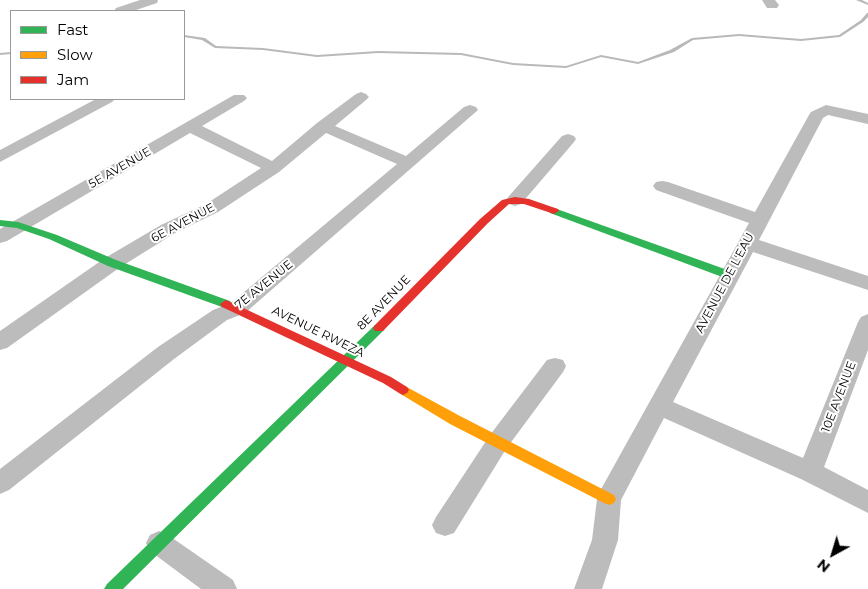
<!DOCTYPE html>
<style>
body{margin:0}
#map{position:relative;width:868px;height:589px;overflow:hidden;background:#fff;font-family:Montserrat,sans-serif}
canvas{display:block}
.legend{position:absolute;left:10px;top:10px;width:175px;height:90px;box-sizing:border-box;background:#fff;border:1px solid #999;margin:0;padding:6px 9px;list-style:none;font-size:15px;color:#000}
.legend li{display:flex;align-items:center;gap:10px;height:25px}
.legend b{width:25px;border:1px solid #999}
.north{position:absolute;left:808px;top:529px;width:50px;height:50px;-webkit-text-stroke:4px #fff;paint-order:stroke;rotate:219deg;font-size:14px;font-weight:700;line-height:20px;text-align:center;color:#000}
.north::after{content:'';display:block;margin:auto;width:18px;height:22px;background:#000;clip-path:polygon(50% 0,100% 100%,50% 72%,0 100%)}
</style>
<div id="map">
<canvas width="868" height="589"></canvas>
<ul class="legend">
<li><b style="height:6px;background:#30b455"></b>Fast</li>
<li><b style="height:6px;background:#ff9f0a"></b>Slow</li>
<li><b style="height:6px;background:#e5322d"></b>Jam</li>
</ul>
<div class="north">N</div>
</div>
<script>
const g = document.querySelector('canvas').getContext('2d');
g.lineJoin = 'round';
function shape(rows) {
  const path = new Path2D();
  for (const r of rows) {
    path.moveTo(r[0], r[1]);
    for (let i = 2; i < r.length; i += 2) path.lineTo(r[i], r[i + 1]);
  }
  return path;
}
function fill(path, color) {
  g.fillStyle = color;
  g.fill(path, 'evenodd');
}
function write(font, color, halo, rows, align = 'center') {
  g.font = font + ' Montserrat,sans-serif';
  g.lineWidth = 4;
  g.setLineDash([]);
  g.textBaseline = 'middle';
  g.strokeStyle = halo;
  g.fillStyle = color;
  for (const [text, x, y, turn = 0] of rows) {
    g.save();
    g.translate(x, y);
    g.rotate((+turn || 0) * Math.PI / 180);
    g.textAlign = isNaN(turn) ? turn : align;
    if (halo) g.strokeText(text, 0, 0);
    g.fillText(text, 0, 0);
    g.restore();
  }
}
const stream = shape([
 [856,0,862,0,868,3,868,5,856,0],
 [867,13,868,13,868,17,863,22,840,37,801,41,739,36,693,40,674,52,638,64,601,57,566,68,513,65,461,55,378,53,317,57,263,50,215,48,202,40,184,37,184,35,205,38,216,46,263,48,317,55,378,51,461,53,513,63,566,66,601,55,638,62,670,50,692,38,739,34,801,39,839,35,861,20,867,13],
 [11,52,11,54,0,55,0,53,11,52]
]);
const street = shape([
 [140,0,158,0,157,3,133,11,114,11,116,8,140,0],
 [762,0,775,0,779,5,777,8,767,8,762,0],
 [361,92,366,94,369,97,366,100,335,126,406,156,464,107,470,105,476,107,478,110,245,313,227,320,174,359,9,490,0,494,0,469,158,347,213,310,231,303,397,164,326,133,279,172,218,212,175,233,119,268,7,348,0,350,0,331,105,258,161,225,206,204,261,168,190,133,7,241,0,243,0,229,234,95,244,95,247,98,244,101,202,126,272,161,317,123,356,94,361,92],
 [96,99,115,99,112,102,0,162,0,150,96,99],
 [826,105,868,114,868,124,828,115,823,118,759,240,868,276,868,290,753,252,673,402,803,458,858,322,861,317,868,314,868,350,824,467,868,490,868,513,801,479,664,418,621,500,618,540,602,589,574,589,592,540,597,499,600,491,749,223,656,190,653,186,656,182,662,181,668,182,755,212,809,115,811,112,826,105],
 [568,134,574,136,576,139,574,142,521,204,515,206,509,204,506,200,509,196,562,136,568,134],
 [555,358,563,360,566,366,563,372,506,449,454,533,445,536,436,533,432,525,436,517,490,435,547,360,555,358],
 [159,531,168,535,233,580,237,589,201,589,150,551,146,543,150,535,159,531]
]);
const fast = shape([
 [554,208,733,272,734,275,729,279,725,278,550,213,549,211,550,209,554,208],
 [0,220,18,222,57,235,116,260,230,301,232,304,230,307,222,307,108,266,49,239,17,228,0,226,0,220],
 [379,324,383,325,385,328,383,331,123,589,104,589,107,584,375,325,379,324]
]);
const slow = shape([
 [403,385,460,416,614,495,616,499,614,503,609,505,604,503,450,424,399,393,397,390,399,387,403,385]
]);
const jam = shape([
 [515,197,529,199,558,209,559,211,554,214,524,204,509,204,488,223,383,331,375,331,373,328,375,325,480,219,502,200,515,197],
 [226,300,391,377,407,387,409,390,407,393,403,395,399,393,383,383,222,307,220,304,226,300]
]);
const streetNames = [
 ["5E AVENUE",120,168,-30],
 ["6E AVENUE",183,223,-28],
 ["AVENUE DE L'EAU",725,283,-62],
 ["7E AVENUE",264,285,-39],
 ["8E AVENUE",384,303,-46],
 ["AVENUE RWEZA",318,332,26],
 ["10E AVENUE",839,397,-69]
];
fill(stream, '#b9b9b9');
fill(street, '#bcbcbc');
fill(fast, '#30b455');
fill(slow, '#ff9f0a');
fill(jam, '#e5322d');
write('12px', '#000', '#fff', streetNames);
</script>
